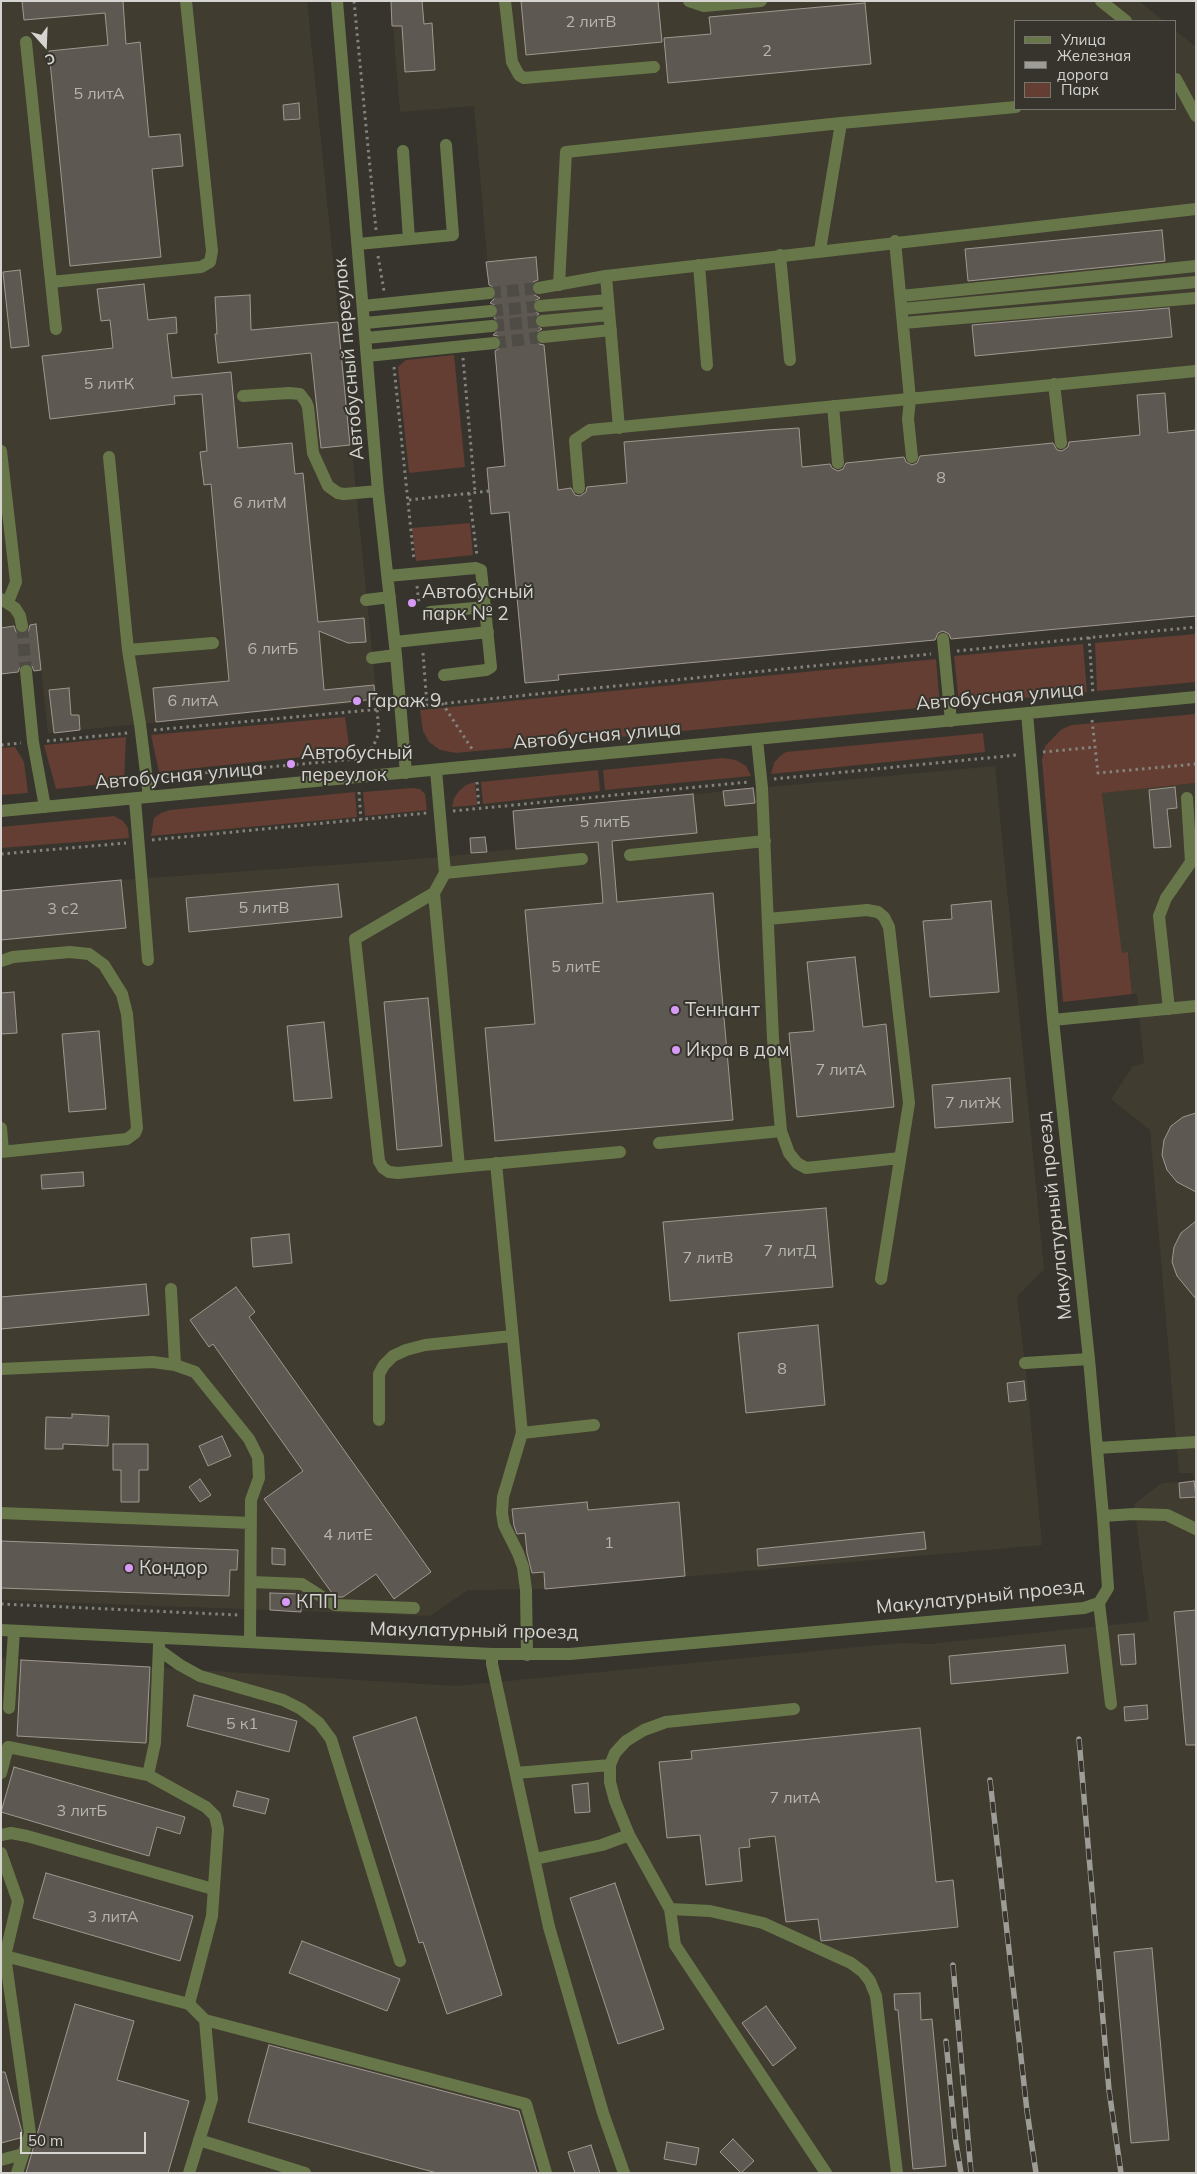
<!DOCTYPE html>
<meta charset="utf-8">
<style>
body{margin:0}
#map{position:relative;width:1197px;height:2174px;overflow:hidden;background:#36342d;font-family:Mulish,sans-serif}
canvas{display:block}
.frame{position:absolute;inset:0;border:2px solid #d5d4d0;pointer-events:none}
.legend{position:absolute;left:1014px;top:20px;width:162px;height:90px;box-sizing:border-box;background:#36342d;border:1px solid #76746e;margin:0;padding:6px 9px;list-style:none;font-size:15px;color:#d5d4d0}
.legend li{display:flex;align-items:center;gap:10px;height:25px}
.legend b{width:25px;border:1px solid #76746e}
.north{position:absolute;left:20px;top:20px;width:50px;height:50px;-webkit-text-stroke:4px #36342d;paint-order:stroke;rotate:160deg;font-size:14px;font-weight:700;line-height:20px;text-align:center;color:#d5d4d0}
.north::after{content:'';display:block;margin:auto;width:18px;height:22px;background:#d5d4d0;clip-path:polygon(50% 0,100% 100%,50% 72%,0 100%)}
.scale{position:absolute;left:20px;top:2132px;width:126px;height:22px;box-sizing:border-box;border:2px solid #d5d4d0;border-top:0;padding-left:6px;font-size:15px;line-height:18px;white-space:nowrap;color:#d5d4d0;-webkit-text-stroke:4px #36342d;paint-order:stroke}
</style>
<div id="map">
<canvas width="1197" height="2174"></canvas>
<div class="frame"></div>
<ul class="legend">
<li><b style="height:6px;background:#68774a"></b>Улица</li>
<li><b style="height:6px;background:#9d9c97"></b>Железная дорога</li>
<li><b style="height:14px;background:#643e32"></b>Парк</li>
</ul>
<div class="north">С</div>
<div class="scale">50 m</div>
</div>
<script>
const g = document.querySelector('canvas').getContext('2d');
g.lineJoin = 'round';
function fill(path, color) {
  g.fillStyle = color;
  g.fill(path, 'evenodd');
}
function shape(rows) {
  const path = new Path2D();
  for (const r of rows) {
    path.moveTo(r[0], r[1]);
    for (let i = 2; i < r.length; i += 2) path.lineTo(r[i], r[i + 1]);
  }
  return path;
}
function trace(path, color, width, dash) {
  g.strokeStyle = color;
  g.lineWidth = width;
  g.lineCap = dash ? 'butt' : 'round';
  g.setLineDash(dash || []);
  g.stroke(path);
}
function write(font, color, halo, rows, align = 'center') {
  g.font = font + ' Mulish,sans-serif';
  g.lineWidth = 4;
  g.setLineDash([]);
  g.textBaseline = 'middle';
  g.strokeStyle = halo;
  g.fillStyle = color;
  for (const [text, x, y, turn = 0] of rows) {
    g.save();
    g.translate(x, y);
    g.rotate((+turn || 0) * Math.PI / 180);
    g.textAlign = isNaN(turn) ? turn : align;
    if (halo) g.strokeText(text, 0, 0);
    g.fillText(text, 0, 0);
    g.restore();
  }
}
const built = shape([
 [1,1,307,1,377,701,48,733,41,670,1,674],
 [391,1,1139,1,1164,21,1016,21,1016,109,1176,109,1176,31,1196,47,1196,616,559,675,559,680,509,512,491,514,487,468,505,465,474,106,400,112],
 [995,766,1044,1269,1017,1297,1026,1370,1042,1545,545,1589,468,1590,430,1616,1,1600,1,891,121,880,431,858,516,849,513,811],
 [1196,783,1196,2173,1,2173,1,1658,456,1686,899,1643,930,1644,1149,1621,1134,1504,1162,1483,1194,1481,1193,1473,1179,1473,1150,1130,1111,1099,1133,1066,1144,1063,1137,994,1132,994,1129,953,1122,953,1102,792]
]);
const green = shape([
 [454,355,465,467,409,473,398,367,406,360],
 [470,523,473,555,416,561,412,528],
 [1196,634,1196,682,1097,691,1095,643],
 [1083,644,1087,692,959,704,954,656],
 [936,659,940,706,456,753,440,750,429,742,423,731,420,710],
 [1196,714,1196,783,1102,793,1122,953,1128,952,1132,994,1063,1002,1042,760,1045,746,1062,729,1072,725],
 [345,717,350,752,159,772,151,735],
 [983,733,985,752,771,774,774,763,779,757,786,752],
 [126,737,124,782,56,789,44,745],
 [15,747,24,762,28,793,1,795,1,748],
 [723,758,736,760,746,766,751,776,605,790,603,770],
 [598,770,600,791,483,804,481,782],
 [475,782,477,805,452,807,454,798,459,791,466,785],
 [412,788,420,789,425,794,427,810,365,816,363,792],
 [355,792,357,817,151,836,154,818,161,813,170,810],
 [114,816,123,821,128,828,129,838,1,848,1,827]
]);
const building = shape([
 [22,1,123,1,126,44,140,42,149,137,180,134,183,166,152,169,161,257,70,266,49,51,108,45,105,13,24,20,22,1],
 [391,1,422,1,424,24,432,23,435,70,405,72,402,26,392,26,391,1],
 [521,1,658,1,662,42,526,55,521,1],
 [865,3,871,64,668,83,664,38,711,34,709,17,865,3],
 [299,103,300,119,284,120,283,105,299,103],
 [1162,230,1165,261,968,281,965,249,1162,230],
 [536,257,538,280,533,282,531,289,533,294,540,298,533,302,532,307,534,311,539,314,534,318,535,325,542,329,536,333,535,338,539,344,544,345,558,490,571,488,575,495,580,496,586,492,587,487,627,483,624,442,767,430,799,428,802,467,830,464,832,468,838,471,843,469,846,463,904,457,906,462,912,465,917,463,920,456,1053,443,1057,450,1062,451,1068,447,1069,442,1140,435,1137,395,1165,393,1168,433,1196,430,1196,616,951,639,949,634,943,631,938,633,935,640,558,675,559,680,525,683,509,512,491,514,487,468,505,466,495,351,501,347,502,342,498,336,493,335,500,329,499,322,494,318,499,311,497,306,490,303,496,297,497,293,495,288,489,285,486,262,536,257],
 [20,270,29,346,11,348,3,272,20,270],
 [144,284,148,320,176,317,177,333,167,334,172,378,231,372,238,448,292,443,295,474,303,473,318,622,364,618,366,642,348,643,319,631,324,690,374,685,375,699,156,722,153,688,229,681,211,484,204,485,200,452,207,451,202,394,174,396,175,404,50,419,42,356,113,348,110,320,101,321,97,289,144,284],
 [250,295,251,330,338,322,350,445,321,448,311,353,218,363,215,334,217,334,215,297,250,295],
 [1169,308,1172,337,975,356,972,325,1169,308],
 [36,624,41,670,34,671,32,666,26,663,21,665,18,672,1,674,1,628,14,626,16,632,23,634,28,632,30,625,36,624],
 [69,688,71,715,79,715,80,730,54,733,49,690,69,688],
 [1175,787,1177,808,1167,809,1171,847,1154,848,1149,790,1175,787],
 [753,788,755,803,725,806,723,791,753,788],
 [693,794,697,833,612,841,617,902,713,893,733,1120,495,1141,485,1028,535,1024,525,910,603,903,598,842,516,849,513,811,693,794],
 [485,837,487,852,471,853,470,838,485,837],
 [121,880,126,928,1,940,1,891,121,880],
 [338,884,342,917,189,932,186,898,338,884],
 [991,901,999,992,930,997,923,921,952,919,951,905,991,901],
 [855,957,863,1027,886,1024,894,1107,797,1117,789,1033,814,1031,807,962,855,957],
 [14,992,17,1033,1,1034,1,993,14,992],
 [428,998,442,1146,397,1150,384,1002,428,998],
 [324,1022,332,1098,294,1101,287,1026,324,1022],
 [99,1031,106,1109,69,1112,62,1034,99,1031],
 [1010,1078,1013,1122,935,1128,932,1085,1010,1078],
 [1196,1113,1196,1192,1177,1182,1167,1170,1162,1155,1164,1140,1171,1126,1183,1117,1196,1113],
 [83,1172,84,1186,42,1189,41,1175,83,1172],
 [826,1208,833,1287,670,1301,663,1222,826,1208],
 [1196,1221,1196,1299,1177,1276,1172,1262,1174,1247,1181,1233,1196,1221],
 [289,1234,292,1263,253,1267,251,1238,289,1234],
 [146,1284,149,1315,1,1329,1,1297,146,1284],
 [236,1287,255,1312,249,1317,431,1572,394,1599,376,1574,343,1597,338,1597,332,1593,264,1499,303,1471,213,1344,209,1347,190,1320,236,1287],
 [818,1325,825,1405,746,1413,738,1333,818,1325],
 [1024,1381,1026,1400,1009,1402,1007,1383,1024,1381],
 [72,1414,109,1416,108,1446,63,1444,63,1449,45,1449,46,1417,72,1418,72,1414],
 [222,1436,231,1456,208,1466,199,1446,222,1436],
 [113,1444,148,1444,148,1470,139,1470,139,1502,121,1502,121,1470,113,1470,113,1444],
 [200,1479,211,1495,200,1502,189,1487,200,1479],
 [1194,1481,1196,1497,1180,1498,1179,1483,1194,1481],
 [587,1502,588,1510,679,1502,685,1576,545,1589,544,1572,532,1573,527,1553,525,1533,517,1534,514,1526,512,1509,587,1502],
 [924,1532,926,1549,758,1566,757,1549,924,1532],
 [1,1541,238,1550,237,1570,230,1570,229,1596,1,1588,1,1541],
 [272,1548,285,1549,285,1565,272,1564,272,1548],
 [270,1593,301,1594,301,1612,270,1610,270,1593],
 [1196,1610,1196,1745,1186,1745,1174,1612,1196,1610],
 [1134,1634,1136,1664,1121,1665,1118,1635,1134,1634],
 [1065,1645,1068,1673,951,1684,949,1656,1065,1645],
 [21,1660,150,1667,146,1743,17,1736,21,1660],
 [194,1695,297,1721,289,1752,187,1726,194,1695],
 [1147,1705,1148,1719,1125,1721,1124,1707,1147,1705],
 [416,1717,502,1995,447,2014,423,1942,419,1943,353,1737,416,1717],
 [920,1728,936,1882,953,1880,958,1927,821,1941,818,1919,786,1922,775,1836,749,1839,750,1847,739,1848,742,1881,706,1885,700,1835,667,1838,659,1762,692,1759,691,1751,920,1728],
 [14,1767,185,1817,180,1834,157,1827,149,1856,1,1812,14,1767],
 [588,1783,590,1812,575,1813,572,1785,588,1783],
 [237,1791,269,1799,265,1814,233,1806,237,1791],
 [46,1873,193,1916,180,1961,33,1918,46,1873],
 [615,1883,664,2029,618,2044,570,1898,615,1883],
 [302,1941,400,1979,387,2011,289,1973,302,1941],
 [1152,1948,1169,2140,1131,2143,1114,1952,1152,1948],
 [920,1993,921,2020,932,2019,946,2166,913,2169,898,2010,895,2010,894,1994,920,1993],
 [75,2004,134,2021,117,2080,189,2101,168,2173,26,2173,75,2004],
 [766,2006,796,2048,773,2066,742,2023,766,2006],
 [269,2045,519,2111,537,2173,437,2173,248,2122,269,2045],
 [1,2072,5,2072,22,2132,20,2138,1,2143,1,2072],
 [733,2139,754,2161,741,2173,720,2152,733,2139],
 [667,2142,699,2148,696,2165,664,2159,667,2142],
 [591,2145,600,2173,575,2173,568,2152,591,2145]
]);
const minorTunnel = shape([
 [489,293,539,288],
 [491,311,540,306],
 [492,326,542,321],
 [494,343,543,337],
 [22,626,26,671]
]);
const path = shape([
 [354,1,376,230],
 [378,256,384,291],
 [463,358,475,492],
 [394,367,414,560],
 [469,493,477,556],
 [409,500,489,491],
 [417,586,419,604],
 [1089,637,1093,694],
 [957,651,1196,627],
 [423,653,427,705],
 [442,703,474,752],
 [419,706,931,654],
 [1092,720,1098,773,1196,764],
 [154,730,381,709],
 [47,741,128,733],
 [1,745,21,743],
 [1043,752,1095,747],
 [160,777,356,759,363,755,373,747,379,733,377,709],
 [774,779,1017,755],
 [477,782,479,808],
 [359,792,361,820],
 [453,811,748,782],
 [152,840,427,813],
 [1,854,126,843],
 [1,1604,238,1615]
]);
const minor = shape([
 [337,1,378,491,396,655,406,773],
 [505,1,512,62,519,75,524,78,654,67],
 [689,1,704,6,761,1],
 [1101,1,1126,21],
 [26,42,51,282,201,267,210,262,212,251,186,1],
 [1176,79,1196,116],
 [403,151,409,239],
 [895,241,910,399,908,419,912,457],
 [358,244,453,235,446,145],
 [820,250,841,123,1016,107],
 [780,255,790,360],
 [699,265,707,365],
 [606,276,619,428],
 [51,282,56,329],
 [559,285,566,152,841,123],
 [539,288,606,276,1196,209],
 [901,296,1196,266],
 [363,306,489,293],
 [540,306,608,300],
 [902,309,1196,282],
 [542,321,609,315],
 [365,323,491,311],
 [903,323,1196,298],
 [543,337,611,330],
 [366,338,492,326],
 [367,356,494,343],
 [1054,384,1061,443],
 [243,396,289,393,300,394,306,402,308,407,313,453,328,486,338,493,344,494,378,491],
 [833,406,838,463],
 [1,451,16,582,8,602],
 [109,457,128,650,140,724,149,797],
 [579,488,575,440,590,430,1196,371],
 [388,576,476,568,481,570,491,667,486,670,444,675],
 [1,599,15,608,20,616,22,626],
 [366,600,390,597],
 [430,612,486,607],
 [943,639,951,721],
 [395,642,488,632],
 [128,650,213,643],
 [372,658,396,655],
 [26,671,33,742,45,807],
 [436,770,445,873,582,859],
 [135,799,148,960],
 [1,811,1196,697],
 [630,855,765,841],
 [445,873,434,893,459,1167,620,1152],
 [434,893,355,939,379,1161,383,1168,389,1172,398,1173,459,1167],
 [768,919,867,910,878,912,884,917,889,927,909,1103,881,1279],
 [1,961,13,957,70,952,89,954,104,965,122,994,127,1014,137,1128,135,1133,127,1139,1,1152],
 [1169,1009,1159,916,1166,898,1191,862,1187,798],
 [1053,1020,1196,1006],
 [1,1128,3,1151],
 [781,1131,789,1153,797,1163,806,1168,900,1158],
 [659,1143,781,1131,773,1039,762,788,757,739],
 [496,1163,522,1433,503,1497,502,1513,504,1525,518,1553,523,1567,526,1590,527,1655],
 [171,1289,175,1365],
 [1025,1363,1089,1359],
 [1,1369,153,1362,175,1365,195,1372,249,1439,258,1457,259,1478,251,1500,250,1642],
 [379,1420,379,1374,384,1365,393,1356,406,1350,425,1345,512,1336],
 [522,1433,594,1425],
 [1097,1448,1196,1442],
 [1,1513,251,1523],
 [1103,1516,1134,1514,1167,1515,1196,1529],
 [251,1582,302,1584,335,1605,414,1608],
 [1099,1603,1111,1704],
 [1,1630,492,1654,570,1654,1084,1608,1099,1603,1108,1588,1103,1516,1089,1359,1053,1020,1027,713],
 [159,1650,180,1665,200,1676,283,1700,301,1709,319,1723,331,1739,400,1961],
 [492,1654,492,1664,549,1927,603,2113,624,2173],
 [9,1708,14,1631],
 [794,1709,666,1722,644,1730,626,1741,615,1753,610,1765,610,1782,615,1801,629,1835,670,1909,675,1945,826,2173],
 [1,1773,8,1747,148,1775,206,1807,215,1816,218,1829,212,1916,189,2004,205,2020,212,2099,189,2173],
 [516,1773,610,1765],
 [148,1775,155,1743,159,1645],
 [1,1835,11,1833,27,1836,213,1889],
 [1,1853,18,1901,5,1956,30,2133,17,2173],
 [535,1859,602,1845,629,1835],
 [670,1909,710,1911,763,1923,851,1963,863,1972,870,1981,876,1996,897,2173],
 [1,1957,5,1956,189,2004],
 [205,2020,526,2104,546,2173],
 [199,2140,305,2173],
 [1,2160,23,2154]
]);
const rail = shape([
 [1079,1739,1109,2090,1121,2173],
 [990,1780,1027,2111,1036,2173],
 [953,1965,971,2173],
 [946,2041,955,2137,961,2173]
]);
const markers = [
 [412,603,5,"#d89af8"],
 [357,701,5,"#d89af8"],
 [291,764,5,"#d89af8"],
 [675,1010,5,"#d89af8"],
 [676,1050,5,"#d89af8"],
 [129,1568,5,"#d89af8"],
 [286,1602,5,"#d89af8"]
];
const numberNames = [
 ["2 литВ",591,22],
 ["2",767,51],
 ["5 литА",99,94],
 ["5 литК",109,384],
 ["8",941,478],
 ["6 литМ",260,503],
 ["6 литБ",273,649],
 ["6 литА",193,701],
 ["5 литБ",605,822],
 ["5 литВ",264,908],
 ["3 с2",63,909],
 ["5 литЕ",576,967],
 ["7 литА",841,1070],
 ["7 литЖ",973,1103],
 ["7 литД",790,1251],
 ["7 литВ",708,1258],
 ["8",782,1369],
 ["4 литЕ",348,1535],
 ["1",609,1543],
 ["5 к1",242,1724],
 ["7 литА",795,1798],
 ["3 литБ",82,1811],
 ["3 литА",113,1917]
];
const streetNames = [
 ["Автобусный переулок",349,359,-95],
 ["Автобусная улица",1000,697,-5],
 ["Автобусная улица",597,736,-5],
 ["Автобусная улица",179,776,-5],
 ["Макулатурный проезд",1055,1216,-96],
 ["Макулатурный проезд",980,1597,-6],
 ["Макулатурный проезд",474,1631,1]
];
const poiNames = [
 ["Автобусный",422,592],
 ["парк № 2",422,614],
 ["Гараж 9",367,701],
 ["Автобусный",301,753],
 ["переулок",301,775],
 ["Теннант",685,1010],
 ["Икра в дом",686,1050],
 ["Кондор",139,1568],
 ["КПП",296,1602]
];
fill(built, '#403c2f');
fill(green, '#643e32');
fill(building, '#5e5852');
trace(building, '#9f9891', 1);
trace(minorTunnel, '#4e4c45', 12, [12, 6]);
trace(path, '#83827c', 3, [2.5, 4]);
trace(minor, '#68774a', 12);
trace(rail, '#9d9c97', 5.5);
trace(rail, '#36342d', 4, [11]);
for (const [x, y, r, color] of markers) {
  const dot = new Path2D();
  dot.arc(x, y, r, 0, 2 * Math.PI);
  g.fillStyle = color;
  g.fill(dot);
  trace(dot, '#36342d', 2);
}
write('16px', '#b7b5b0', null, numberNames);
write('19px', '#d5d4d0', '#36342d', streetNames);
write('19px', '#d5d4d0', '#36342d', poiNames, 'left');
</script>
